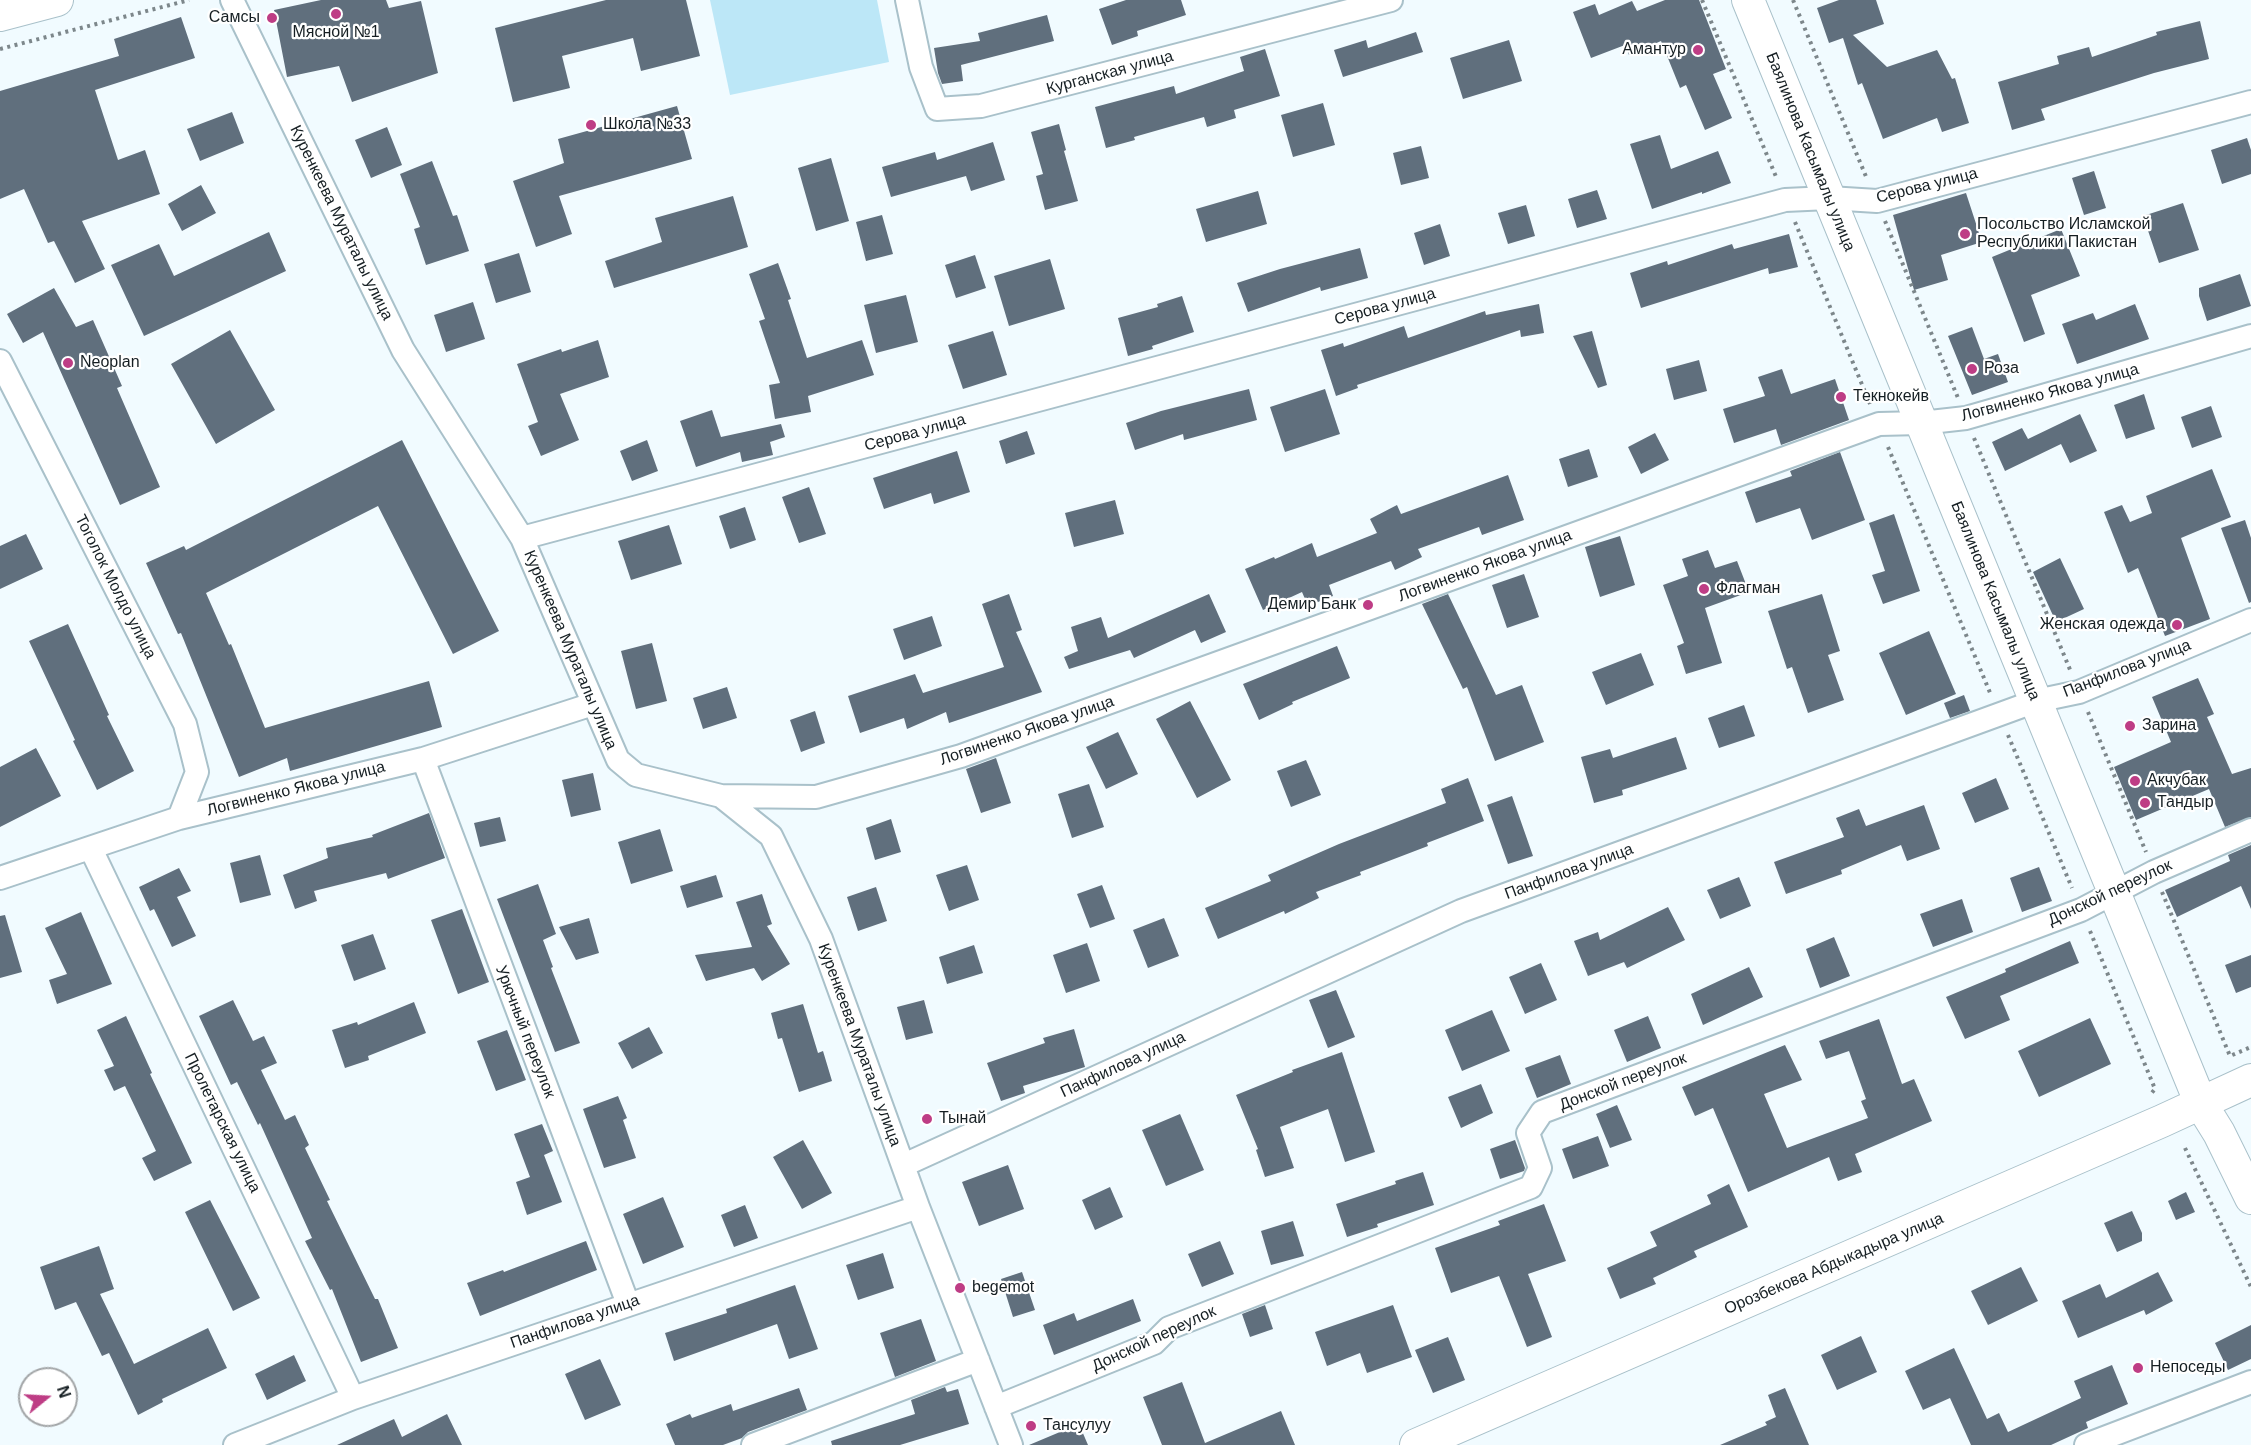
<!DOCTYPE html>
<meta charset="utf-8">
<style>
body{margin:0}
#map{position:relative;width:2251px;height:1445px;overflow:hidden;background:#f1fbff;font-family:Helvetica,sans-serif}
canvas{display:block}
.north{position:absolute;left:18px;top:1367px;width:60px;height:60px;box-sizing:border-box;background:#fff;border:2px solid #a2a5a7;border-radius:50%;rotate:72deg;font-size:16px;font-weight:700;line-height:24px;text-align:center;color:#161f23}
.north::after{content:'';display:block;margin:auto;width:21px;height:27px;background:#be3d85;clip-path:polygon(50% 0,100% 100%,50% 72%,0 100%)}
</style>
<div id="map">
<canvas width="2251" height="1445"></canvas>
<div class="north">N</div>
</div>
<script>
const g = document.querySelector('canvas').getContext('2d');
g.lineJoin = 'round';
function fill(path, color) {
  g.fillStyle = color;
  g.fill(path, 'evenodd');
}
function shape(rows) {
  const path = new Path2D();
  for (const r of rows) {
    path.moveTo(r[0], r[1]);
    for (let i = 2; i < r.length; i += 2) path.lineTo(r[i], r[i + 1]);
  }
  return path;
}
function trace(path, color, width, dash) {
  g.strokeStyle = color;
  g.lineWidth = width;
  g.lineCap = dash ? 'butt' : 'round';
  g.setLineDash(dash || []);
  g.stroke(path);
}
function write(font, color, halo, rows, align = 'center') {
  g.font = font + ' Helvetica,sans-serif';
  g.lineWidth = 4.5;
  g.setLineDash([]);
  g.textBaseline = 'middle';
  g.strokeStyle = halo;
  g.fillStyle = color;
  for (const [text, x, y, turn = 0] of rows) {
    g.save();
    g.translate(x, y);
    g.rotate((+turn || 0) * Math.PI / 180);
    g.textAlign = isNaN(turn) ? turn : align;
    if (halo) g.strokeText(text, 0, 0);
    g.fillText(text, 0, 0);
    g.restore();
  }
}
const green = shape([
 [710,0,877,0,889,62,730,95]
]);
const building = shape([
 [321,0,386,0,389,8,421,1,438,73,352,102,339,66,287,77,274,10],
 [606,0,686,0,700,56,641,71,633,38,562,56,570,88,513,102,495,28],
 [1126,0,1181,0,1186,15,1137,31,1138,36,1112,45,1099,9],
 [1665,0,1699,0,1726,69,1713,74,1732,118,1705,130,1686,85,1680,88,1661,41,1629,55,1625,45,1591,58,1573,12,1595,4,1599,15,1632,1,1637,11],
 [1839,0,1876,0,1884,24,1853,35,1887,67,1937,50,1952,79,1955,78,1969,123,1942,132,1937,118,1883,139,1862,83,1858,85,1843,38,1829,43,1817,8],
 [1047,15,1054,41,961,65,963,81,942,84,938,73,934,48,980,41,978,33],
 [181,17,195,58,95,90,118,160,145,150,160,194,82,221,105,269,75,283,54,241,48,243,24,189,0,199,0,91,119,56,114,39],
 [2200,21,2209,59,2154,73,2041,109,2045,120,2012,130,1998,82,2059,64,2057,56,2089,47,2092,57,2157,35,2156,32],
 [1416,32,1423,52,1343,77,1334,50,1366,40,1368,48],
 [1509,40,1522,81,1463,99,1450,58],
 [1265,49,1280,96,1234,110,1236,118,1207,127,1204,117,1134,137,1135,140,1106,148,1095,107,1174,86,1176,94,1244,71,1240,57],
 [1323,103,1335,145,1293,157,1281,115],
 [677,106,692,159,559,196,572,234,536,247,513,181,564,163,558,139],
 [232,112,244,143,200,161,187,129],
 [1059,124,1066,150,1064,151,1078,201,1045,210,1036,176,1043,174,1031,132],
 [387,127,402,165,371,178,355,140],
 [1660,135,1671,169,1718,151,1731,183,1702,194,1702,192,1652,209,1630,144],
 [2247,138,2251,150,2251,174,2222,184,2211,150],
 [993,142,1005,180,971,191,966,176,891,197,882,167,935,152,937,160],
 [1421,146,1429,178,1401,185,1393,153],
 [831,158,849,221,816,231,798,168],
 [432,161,453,216,457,215,469,251,426,265,414,229,420,227,400,174],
 [2094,171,2106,208,2084,215,2072,178],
 [201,185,216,213,182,231,168,204],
 [1597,190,1607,219,1577,228,1568,199],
 [1258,191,1267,224,1206,242,1196,209],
 [1966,193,1982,242,1941,255,1948,280,1914,290,1893,215],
 [733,196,748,247,614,288,605,261,662,242,655,218],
 [2183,203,2199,250,2159,263,2143,216],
 [1526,205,1535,236,1508,244,1498,213],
 [882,215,893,254,866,261,856,222],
 [1440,224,1450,256,1424,265,1414,233],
 [2061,229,2080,276,2031,295,2045,334,2024,342,1992,257],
 [269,232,286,271,144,336,111,265,159,244,174,276],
 [1789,234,1798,267,1769,274,1768,268,1641,308,1630,273,1667,261,1668,265,1732,244,1734,249],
 [1360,248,1368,278,1321,291,1320,287,1248,312,1237,283,1280,269],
 [519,253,531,292,496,303,484,264],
 [975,255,986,288,956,298,945,265],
 [1050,259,1065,309,1009,326,994,276],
 [778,263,791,299,788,300,807,358,862,340,874,375,808,396,811,412,775,419,769,385,780,383,759,321,765,319,749,274],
 [2240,274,2251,306,2207,321,2199,296,2199,288],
 [54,288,76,327,93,320,122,386,117,388,160,487,120,505,43,332,23,343,7,314],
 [906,295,918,342,876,353,864,305],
 [1182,296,1194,332,1152,346,1153,349,1128,356,1118,318,1158,307,1157,304],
 [473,302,485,339,446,352,434,315],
 [1539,304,1544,333,1521,337,1520,330,1357,385,1358,388,1336,396,1321,350,1343,343,1344,347,1404,326,1408,338,1485,311,1486,315],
 [2135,304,2149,339,2077,364,2062,324,2093,313,2096,320],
 [1972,327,1984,359,1998,354,2008,382,1972,395,1948,336],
 [230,330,275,410,216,444,171,364],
 [993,331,1007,375,963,389,948,345],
 [1592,331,1607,385,1598,388,1573,336],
 [598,340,609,377,560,394,579,440,541,456,528,426,538,422,517,364,561,349,562,352],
 [1699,360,1707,391,1674,400,1666,369],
 [1782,369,1791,394,1835,379,1849,420,1781,445,1776,429,1734,443,1723,409,1765,396,1758,377],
 [1249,389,1257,420,1184,440,1183,434,1135,450,1126,423,1161,411],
 [1325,389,1340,434,1285,452,1270,407],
 [2144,394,2155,429,2126,439,2114,405],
 [2211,406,2222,437,2192,448,2181,417],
 [712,410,721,437,781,424,785,437,770,442,773,455,742,462,740,452,696,467,680,421],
 [2080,414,2097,451,2070,463,2061,444,2005,471,1992,442,2022,428,2028,439],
 [1027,431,1035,454,1006,464,999,441],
 [1655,433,1669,460,1641,474,1628,447],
 [402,440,499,631,453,654,378,506,206,593,229,645,231,644,265,728,429,681,442,727,290,771,287,758,239,777,181,633,178,634,146,563,184,546,186,550],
 [647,440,658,471,632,481,620,451],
 [1589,449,1598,477,1568,487,1559,459],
 [957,451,970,492,934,504,931,493,884,509,873,478],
 [1840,452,1865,520,1812,540,1800,508,1756,523,1745,492,1792,476,1790,471],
 [2212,469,2231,517,2181,538,2210,619,2165,636,2138,568,2128,573,2104,512,2122,505,2130,522,2152,513,2146,496],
 [1508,475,1524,520,1482,535,1479,527,1418,549,1422,557,1395,570,1391,561,1329,585,1333,596,1308,606,1302,592,1263,610,1245,569,1274,557,1275,559,1312,543,1317,557,1377,533,1370,519,1397,505,1401,514],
 [809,487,826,534,799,543,782,497],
 [1115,500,1124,534,1074,547,1065,513],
 [745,507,756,540,730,549,719,516],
 [1894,514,1920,591,1883,604,1872,575,1885,571,1869,523],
 [2245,520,2251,538,2251,602,2249,603,2221,528],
 [669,525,682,564,631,580,618,541],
 [26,534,43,569,0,589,0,546],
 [1620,536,1635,585,1600,597,1585,547],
 [1708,550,1715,568,1737,561,1749,592,1705,608,1722,663,1686,674,1677,646,1684,643,1663,585,1688,576,1682,559],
 [2060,558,2084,609,2056,622,2033,572],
 [1524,574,1539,617,1507,628,1492,585],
 [1009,594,1022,630,1016,632,1042,692,949,723,946,712,907,729,904,718,860,733,848,696,915,674,923,693,1004,667,982,604],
 [1209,594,1226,632,1201,643,1195,630,1134,658,1130,650,1069,669,1064,657,1078,651,1071,627,1101,617,1108,638],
 [1448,594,1496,695,1522,685,1544,742,1495,761,1467,687,1463,689,1422,604],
 [1822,594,1840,651,1828,655,1844,700,1808,713,1792,667,1787,669,1768,611],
 [932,616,942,646,904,660,893,629],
 [68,624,109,715,107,716,134,771,97,790,73,741,75,740,29,641],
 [1929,631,1956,694,1906,715,1879,653],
 [652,643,667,701,636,709,621,651],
 [1337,646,1350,678,1292,702,1293,704,1259,720,1243,684],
 [1641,653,1654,685,1606,705,1592,672],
 [2198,678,2214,714,2207,717,2232,774,2251,768,2251,817,2225,827,2209,789,2136,820,2114,767,2171,742,2152,697],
 [727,687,737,718,703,729,693,698],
 [1964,695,1970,711,1950,718,1944,703],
 [1190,701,1231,780,1197,798,1156,719],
 [1744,705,1755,736,1719,748,1708,718],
 [815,711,825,743,801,752,790,720],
 [1118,732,1138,774,1106,789,1086,747],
 [1676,737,1687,769,1622,790,1623,795,1594,803,1581,757,1610,749,1613,758],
 [36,748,61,796,0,827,0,767],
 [996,758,1011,803,981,813,966,769],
 [1306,760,1321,795,1291,807,1277,771],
 [593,773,601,810,571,817,562,780],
 [1468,778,1484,821,1427,843,1428,846,1360,872,1361,875,1316,892,1319,898,1285,914,1284,911,1218,939,1205,908,1271,881,1268,875,1339,844,1446,803,1441,789],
 [1996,778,2009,809,1975,823,1962,793],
 [1089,784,1104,827,1072,838,1058,794],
 [1512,796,1533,856,1508,864,1487,805],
 [1924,805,1940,849,1907,861,1901,845,1841,870,1842,874,1786,894,1774,862,1844,837,1836,818,1859,809,1866,826],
 [429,813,445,858,388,879,386,873,314,891,317,901,295,909,283,875,328,858,326,848,373,837,372,835],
 [500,817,506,841,480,847,474,823],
 [891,819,901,852,875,860,866,828],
 [660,829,673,871,631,884,618,842],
 [2251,845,2251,909,2241,886,2177,917,2165,890,2230,861,2228,855],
 [260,855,271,895,240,903,230,863],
 [967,865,979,900,949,911,936,875],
 [2039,867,2052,901,2022,912,2010,878],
 [179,868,191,891,177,897,196,936,172,947,154,909,150,911,139,887],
 [716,875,723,897,687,908,680,886],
 [1739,877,1751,906,1720,919,1707,890],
 [538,884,556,934,543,940,553,967,551,968,580,1043,555,1052,497,899],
 [1102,885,1115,919,1090,928,1077,894],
 [876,887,887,921,858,931,847,897],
 [762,894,772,924,767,926,790,964,762,981,754,968,706,981,695,955,752,947,736,902],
 [1962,899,1973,932,1933,947,1920,914],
 [1668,907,1685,940,1627,968,1624,962,1588,976,1574,941,1598,932,1600,940],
 [462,909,489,982,458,994,431,920],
 [81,912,112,984,57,1004,49,980,67,974,45,928],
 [5,915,22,972,0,978,0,916],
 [589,918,599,953,576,960,559,927],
 [1164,918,1179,956,1148,968,1133,930],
 [373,934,386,969,354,981,341,945],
 [1834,937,1850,976,1820,988,1806,949],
 [2070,941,2079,963,2000,996,2010,1020,1965,1039,1946,997,2006,972,2005,969],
 [1087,943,1100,981,1066,993,1053,955],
 [974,945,983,973,947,984,939,957],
 [2251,955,2251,987,2236,993,2225,965],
 [1541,963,1557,1000,1525,1014,1509,977],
 [1749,967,1763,997,1703,1025,1691,994],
 [1336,990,1355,1037,1328,1048,1309,1000],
 [233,1000,253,1041,264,1036,277,1063,261,1070,285,1120,295,1115,309,1145,305,1148,330,1200,327,1201,375,1299,378,1299,398,1348,361,1362,332,1289,330,1290,305,1241,312,1238,260,1123,258,1125,237,1082,231,1085,199,1016],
 [924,1000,933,1033,906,1040,897,1007],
 [414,1002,426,1033,368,1056,369,1060,345,1068,332,1030,357,1022,358,1025],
 [803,1004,818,1053,823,1051,832,1081,799,1092,782,1038,778,1039,771,1013],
 [1492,1010,1510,1051,1462,1071,1445,1030],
 [126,1016,152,1073,150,1074,192,1163,154,1181,142,1158,156,1151,125,1086,114,1091,104,1070,114,1066,97,1030],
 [1648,1016,1661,1048,1627,1062,1614,1030],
 [2090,1018,2111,1064,2039,1097,2018,1051],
 [1879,1019,1902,1084,1914,1079,1932,1121,1855,1154,1862,1172,1838,1181,1829,1157,1748,1192,1713,1108,1695,1116,1682,1087,1785,1045,1802,1080,1764,1094,1787,1148,1868,1118,1861,1101,1866,1099,1849,1051,1826,1059,1819,1041],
 [649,1027,663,1053,632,1069,618,1043],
 [1074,1029,1085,1067,1023,1086,1025,1093,1001,1101,987,1063,1045,1043,1043,1038],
 [507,1030,526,1080,496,1091,477,1041],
 [1342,1052,1375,1152,1345,1162,1328,1109,1280,1127,1294,1168,1265,1177,1256,1150,1258,1149,1236,1095,1293,1072,1292,1070],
 [1560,1055,1571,1084,1537,1098,1525,1068],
 [1481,1084,1493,1113,1461,1128,1448,1097],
 [618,1096,627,1118,623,1120,636,1158,604,1168,583,1109],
 [1617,1105,1632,1140,1610,1148,1596,1114],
 [1180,1114,1204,1170,1166,1186,1142,1130],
 [542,1124,553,1151,544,1155,562,1202,527,1215,516,1182,530,1177,514,1134],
 [1598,1136,1609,1166,1573,1179,1562,1149],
 [803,1140,832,1193,802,1209,773,1157],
 [1515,1140,1525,1168,1524,1171,1500,1179,1490,1149],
 [1008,1165,1024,1209,979,1226,962,1182],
 [1423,1172,1434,1205,1377,1224,1378,1227,1347,1237,1336,1204,1396,1184,1395,1181],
 [1729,1184,1748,1227,1694,1251,1697,1257,1653,1278,1656,1284,1620,1299,1607,1268,1657,1246,1650,1232,1711,1204,1707,1195],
 [1110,1187,1123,1217,1095,1230,1082,1200],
 [2186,1192,2195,1212,2176,1220,2168,1201],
 [663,1197,684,1247,643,1264,623,1214],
 [210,1200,260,1298,233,1311,185,1212],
 [1544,1204,1566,1261,1528,1274,1552,1337,1527,1347,1499,1276,1451,1293,1435,1248,1500,1225,1498,1221],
 [745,1205,758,1238,734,1247,721,1215],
 [2132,1211,2142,1233,2142,1241,2117,1252,2104,1223],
 [1293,1221,1304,1256,1271,1265,1261,1231],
 [586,1241,597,1270,480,1316,467,1283,503,1270,504,1272],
 [1220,1241,1234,1274,1202,1287,1188,1254],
 [99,1246,114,1289,100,1294,134,1364,208,1328,227,1368,162,1399,163,1402,138,1415,109,1353,102,1356,76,1302,55,1310,40,1267],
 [883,1253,894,1288,858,1300,846,1265],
 [2021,1267,2038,1301,1988,1325,1971,1291],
 [1022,1272,1035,1310,1013,1317,1001,1279],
 [2158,1272,2173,1301,2146,1315,2144,1310,2078,1338,2062,1301,2100,1284,2106,1298],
 [795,1285,818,1349,789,1359,777,1324,674,1361,665,1333,727,1313,726,1309],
 [1133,1299,1141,1321,1054,1355,1043,1325,1074,1313,1077,1321],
 [1265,1305,1273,1329,1250,1337,1242,1314],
 [1393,1305,1412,1357,1367,1373,1360,1353,1327,1366,1315,1332],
 [921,1319,936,1361,895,1377,880,1333],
 [2251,1325,2251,1359,2228,1370,2215,1343],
 [1861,1336,1877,1372,1837,1390,1821,1355],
 [1448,1337,1465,1380,1433,1393,1415,1350],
 [1954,1348,1987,1419,1999,1413,2008,1432,2081,1398,2074,1381,2112,1365,2128,1404,2086,1422,2088,1428,2051,1445,1971,1445,1950,1398,1923,1410,1905,1371],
 [294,1355,306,1381,267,1400,255,1374],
 [600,1359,621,1405,585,1420,565,1374],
 [1182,1382,1205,1443,1281,1411,1295,1445,1162,1445,1143,1397],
 [945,1387,947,1392,958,1389,969,1424,900,1445,832,1445,831,1441,915,1414,911,1400],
 [799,1388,807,1410,748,1432,742,1438,723,1445,675,1445,666,1424,690,1414,692,1418,731,1404,733,1411],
 [1785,1388,1809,1445,1720,1445,1767,1425,1765,1422,1776,1417,1768,1395],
 [447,1414,462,1445,337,1445,394,1419,402,1437],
 [1079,1424,1088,1445,1029,1445]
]);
const path = shape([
 [1702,0,1777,179],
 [1793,0,1867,179],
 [0,49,189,0],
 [1885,221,1958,398],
 [1795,222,1870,404],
 [1974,438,2071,672],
 [1888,447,1991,695],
 [2088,712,2146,852],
 [2008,735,2072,888],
 [2162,892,2230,1056,2251,1047],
 [2090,931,2155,1089,2150,1095],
 [2185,1148,2251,1287]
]);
const street = shape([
 [232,0,403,350,522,538,618,760,636,775,721,796,771,836,821,939,918,1207,1011,1445],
 [907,0,921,67,937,109,981,106,1391,0],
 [0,361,185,724,197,772,179,818],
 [522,538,1785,200,1829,198,1877,201,2251,102],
 [423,759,628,1304],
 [721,796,816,797,961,756,1879,424,1921,423,1966,418,2251,336],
 [91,849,353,1398],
 [0,878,179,818,423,759,593,704],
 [904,1165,1461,911,2036,701,2079,692,2251,620],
 [996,1407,1154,1343,1169,1328,1531,1187,1540,1168,1528,1133,1542,1112,2081,910,2154,872,2251,830],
 [235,1445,353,1398,918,1207],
 [753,1445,978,1360],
 [2086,1445,2251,1382]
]);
const secondary = shape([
 [1748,0,2201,1104,2219,1133,2251,1198],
 [0,15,57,0],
 [1416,1445,2162,1121,2251,1080]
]);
const markers = [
 [336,14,6,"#be3d85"],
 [272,18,6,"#be3d85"],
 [1698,50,6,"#be3d85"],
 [591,125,6,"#be3d85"],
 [1965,234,6,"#be3d85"],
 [68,363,6,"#be3d85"],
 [1972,369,6,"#be3d85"],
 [1841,397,6,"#be3d85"],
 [1704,589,6,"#be3d85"],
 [1368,605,6,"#be3d85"],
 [2177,625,6,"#be3d85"],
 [2130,726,6,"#be3d85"],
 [2135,781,6,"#be3d85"],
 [2145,803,6,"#be3d85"],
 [927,1119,6,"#be3d85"],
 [960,1288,6,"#be3d85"],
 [2138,1368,6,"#be3d85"],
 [1031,1426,6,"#be3d85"]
];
const poiNames = [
 ["Самсы",260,18,"right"],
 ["Мясной №1",336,33,"center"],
 ["Амантур",1686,50,"right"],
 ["Школа №33",603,125],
 ["Посольство Исламской",1977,225],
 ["Республики Пакистан",1977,243],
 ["Neoplan",80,363],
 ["Роза",1984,369],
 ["Текнокейв",1853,397],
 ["Флагман",1716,589],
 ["Демир Банк",1356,605,"right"],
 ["Женская одежда",2165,625,"right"],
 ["Зарина",2142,726],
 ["Акчубак",2147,781],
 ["Тандыр",2157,803],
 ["Тынай",939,1119],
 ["begemot",972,1288],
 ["Непоседы",2150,1368],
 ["Тансулуу",1043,1426]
];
const streetNames = [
 ["Курганская улица",1110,73,-15],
 ["Баялинова Касымалы улица",1810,152,68],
 ["Серова улица",1927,186,-14],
 ["Куренкеева Мураталы улица",341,223,64],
 ["Серова улица",1385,307,-15],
 ["Логвиненко Якова улица",2050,393,-15],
 ["Серова улица",915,433,-15],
 ["Логвиненко Якова улица",1485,566,-20],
 ["Тоголок Молдо улица",115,587,63],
 ["Баялинова Касымалы улица",1995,601,68],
 ["Куренкеева Мураталы улица",570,650,67],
 ["Панфилова улица",2127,669,-21],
 ["Логвиненко Якова улица",1027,731,-19],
 ["Логвиненко Якова улица",296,789,-14],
 ["Панфилова улица",1569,872,-20],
 ["Донской переулок",2110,893,-25],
 ["Урючный переулок",525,1032,69],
 ["Куренкеева Мураталы улица",859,1045,70],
 ["Панфилова улица",1123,1065,-25],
 ["Донской переулок",1623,1082,-21],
 ["Пролетарская улица",222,1123,64],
 ["Орозбекова Абдыкадыра улица",1834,1264,-23],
 ["Панфилова улица",575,1322,-19],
 ["Донской переулок",1154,1339,-25]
];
fill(green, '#bce7f7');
fill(building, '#606f7d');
trace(street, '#a9c1ca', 26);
trace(secondary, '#a9c1ca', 34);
trace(path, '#7d878b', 4, [3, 4.5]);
trace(street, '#fff', 22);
trace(secondary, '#fff', 32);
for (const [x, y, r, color] of markers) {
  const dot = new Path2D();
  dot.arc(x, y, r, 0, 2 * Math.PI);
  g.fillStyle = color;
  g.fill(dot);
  trace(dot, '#fff', 2);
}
write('16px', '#161f23', '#fff', poiNames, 'left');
write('16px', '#161f23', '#fff', streetNames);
</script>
